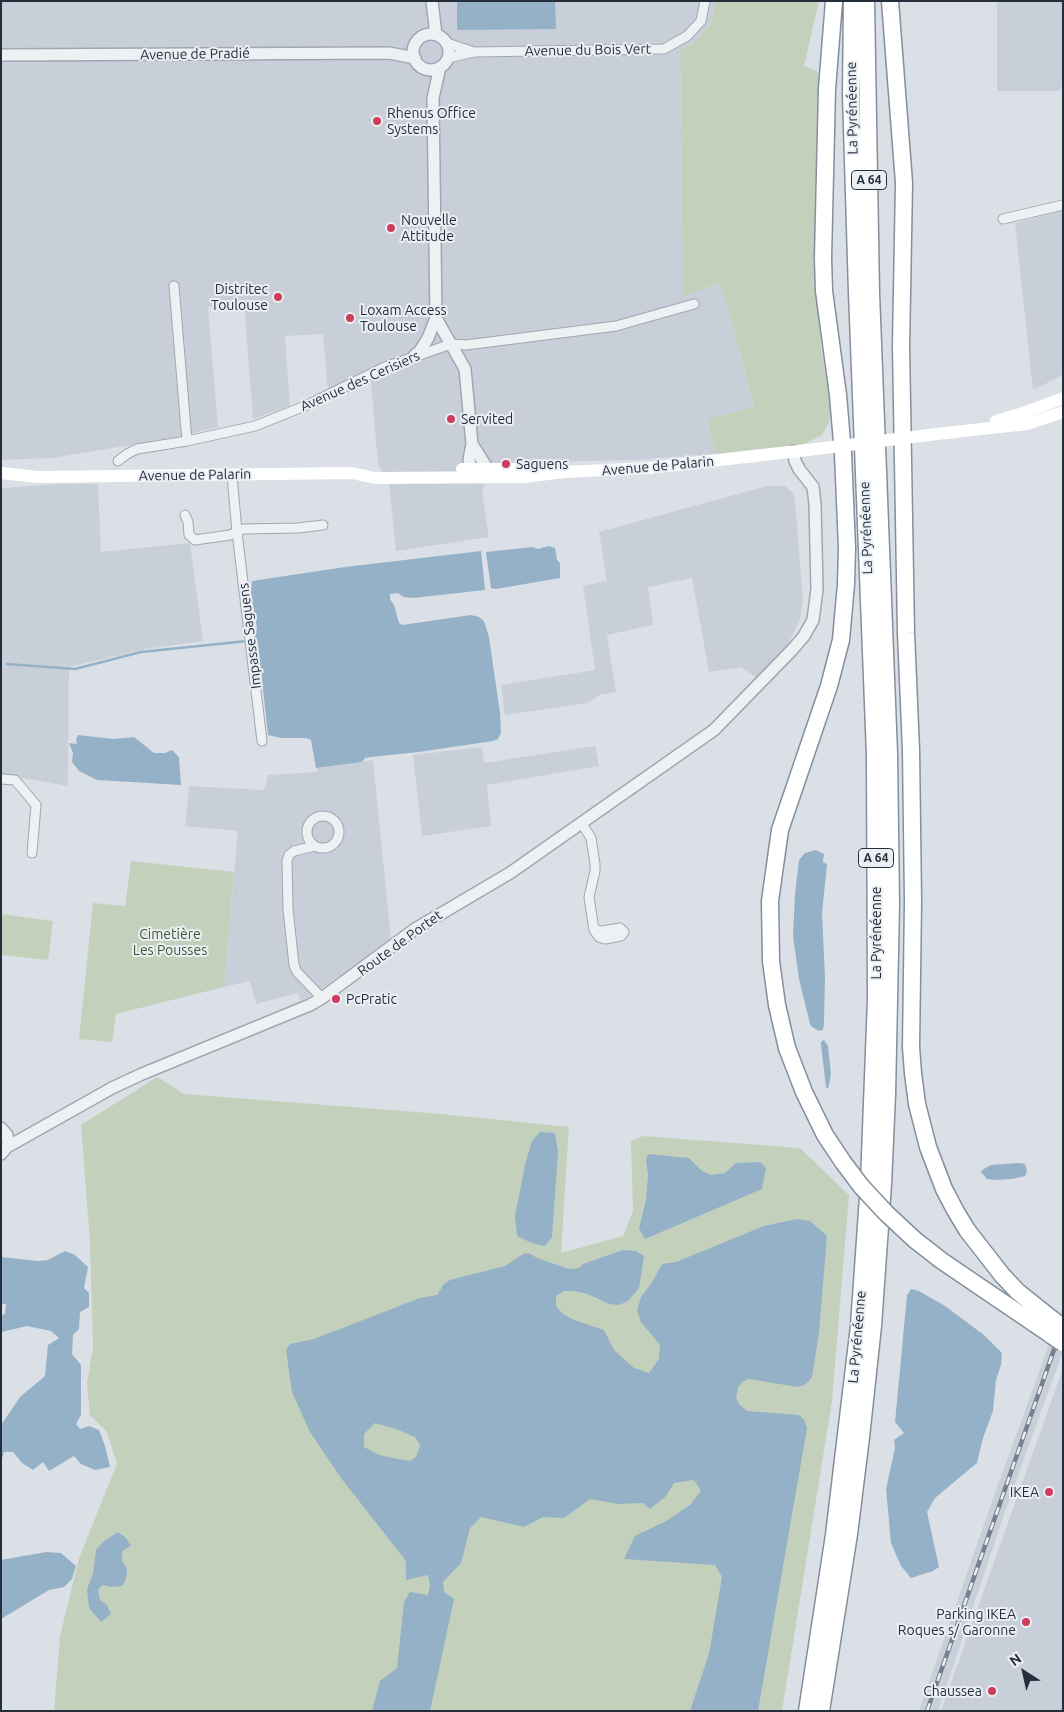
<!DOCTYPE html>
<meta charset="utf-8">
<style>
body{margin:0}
#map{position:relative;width:1064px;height:1712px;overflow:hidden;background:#dbe0e6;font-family:Ubuntu,sans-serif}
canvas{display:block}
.frame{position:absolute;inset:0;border:2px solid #252f3c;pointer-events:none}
.north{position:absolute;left:999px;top:1647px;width:50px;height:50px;-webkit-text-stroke:4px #ebeff4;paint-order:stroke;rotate:325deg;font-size:14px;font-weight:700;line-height:20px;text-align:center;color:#252f3c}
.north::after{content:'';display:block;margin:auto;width:18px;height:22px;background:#252f3c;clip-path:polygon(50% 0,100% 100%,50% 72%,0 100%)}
</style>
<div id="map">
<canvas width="1064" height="1712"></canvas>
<div class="frame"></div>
<div class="north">N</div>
</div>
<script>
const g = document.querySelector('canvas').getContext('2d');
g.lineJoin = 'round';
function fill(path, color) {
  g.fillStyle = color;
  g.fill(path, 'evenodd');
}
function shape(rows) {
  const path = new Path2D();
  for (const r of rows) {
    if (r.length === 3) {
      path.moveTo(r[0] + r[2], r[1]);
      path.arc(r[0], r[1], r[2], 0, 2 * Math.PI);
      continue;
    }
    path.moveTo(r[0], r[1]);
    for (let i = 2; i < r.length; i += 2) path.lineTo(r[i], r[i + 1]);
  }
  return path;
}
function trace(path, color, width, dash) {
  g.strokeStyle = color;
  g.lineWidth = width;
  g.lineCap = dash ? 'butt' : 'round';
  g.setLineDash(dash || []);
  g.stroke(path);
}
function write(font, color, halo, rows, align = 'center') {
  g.font = font + ' Ubuntu,sans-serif';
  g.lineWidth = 4;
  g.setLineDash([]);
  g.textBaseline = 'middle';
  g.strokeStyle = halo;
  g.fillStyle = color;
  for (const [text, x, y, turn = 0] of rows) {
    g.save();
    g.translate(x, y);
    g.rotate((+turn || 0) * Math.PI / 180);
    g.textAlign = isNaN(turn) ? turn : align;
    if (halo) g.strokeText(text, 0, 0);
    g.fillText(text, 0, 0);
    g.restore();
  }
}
const built = shape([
 [1,1,715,1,711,24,694,43,680,49,683,297,718,283,726,301,754,408,707,419,715,454,637,460,492,463,482,493,489,537,396,551,389,484,378,465,371,381,329,402,323,334,285,336,290,406,253,419,244,302,208,307,218,427,167,439,53,458,1,460],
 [991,1,1063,1,1063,81,1060,91,997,91,997,2],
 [1063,211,1063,375,1033,390,1015,223],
 [60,484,98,484,101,552,190,543,203,641,146,649,69,667,68,786,1,774,1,488],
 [767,486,785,486,793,493,795,500,803,601,800,619,787,647,759,679,741,667,709,672,692,578,648,587,653,625,607,635,616,692,599,695,588,703,505,715,501,685,595,670,583,586,607,581,599,532],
 [595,746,599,766,487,785,491,826,422,836,413,755,482,747,484,763],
 [373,760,391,939,356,966,301,1002,298,993,256,1004,250,981,224,987,238,831,185,826,189,786,264,790,268,775,317,772,317,768],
 [1063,1306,1063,1351,1007,1506,938,1711,919,1711,992,1501],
 [1062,1371,1063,1711,941,1711]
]);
const green = shape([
 [715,1,819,1,804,66,817,71,820,81,814,241,821,346,831,410,829,423,822,435,804,444,715,454,707,419,754,407,726,301,718,283,683,297,680,49,694,43,711,24],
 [131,861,234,872,224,987,116,1014,112,1042,79,1039,93,903,125,906],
 [1,914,53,921,48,960,1,955],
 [157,1077,184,1094,442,1114,569,1127,561,1253,623,1236,633,1211,631,1141,643,1136,800,1148,849,1195,832,1401,782,1711,54,1711,60,1636,79,1558,117,1464,107,1432,90,1415,87,1383,93,1348,90,1241,81,1125]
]);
const water = shape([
 [457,1,555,1,556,29,457,30],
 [549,546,555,548,557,560,560,563,560,578,496,589,491,588,486,552,532,547,538,549],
 [481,551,485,590,413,598,404,597,398,593,390,594,390,599,394,605,399,623,402,625,471,615,479,617,484,621,489,637,500,713,501,733,498,739,493,741,419,752,371,757,365,758,362,762,316,768,311,740,306,738,281,738,268,735,258,643,255,636,257,628,251,593,252,581,345,567],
 [78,735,114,739,134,737,154,753,165,753,172,750,179,757,181,785,97,780,79,771,72,762,73,753,69,743,77,744,76,740],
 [816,850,824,854,823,862,827,864,822,913,825,977,824,1024,823,1030,819,1031,812,1027,810,1024,799,979,793,936,795,894,799,860,805,853],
 [824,1040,828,1046,831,1074,828,1089,826,1087,821,1045,821,1042],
 [540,1132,555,1133,558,1152,552,1237,545,1246,534,1244,517,1236,515,1216,525,1165,532,1141],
 [648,1154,689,1158,702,1171,711,1175,725,1173,736,1163,760,1162,766,1168,762,1189,645,1239,639,1228,646,1200,648,1175,646,1160],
 [1019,1163,1025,1164,1027,1171,1025,1176,1012,1179,995,1180,987,1179,981,1172,982,1170,991,1165],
 [797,1219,810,1221,827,1236,819,1332,812,1377,806,1384,798,1387,749,1379,742,1382,738,1387,736,1398,739,1404,747,1411,799,1415,804,1420,807,1428,758,1711,690,1711,709,1654,722,1577,715,1565,624,1559,635,1536,666,1521,690,1505,701,1491,694,1480,674,1483,666,1496,650,1509,643,1503,618,1504,590,1499,564,1518,543,1517,524,1527,481,1517,470,1528,461,1563,443,1582,444,1592,454,1599,430,1711,372,1711,380,1681,397,1668,404,1602,410,1592,428,1595,430,1586,428,1575,406,1580,406,1561,341,1478,310,1432,292,1392,286,1350,290,1344,314,1339,420,1298,437,1295,444,1284,450,1280,505,1266,523,1254,529,1253,537,1258,569,1269,579,1268,583,1264,623,1250,636,1251,644,1256,639,1288,628,1301,619,1305,609,1304,588,1294,574,1291,564,1291,556,1296,556,1306,563,1314,574,1320,604,1330,614,1350,634,1368,649,1373,659,1359,660,1345,641,1322,637,1310,641,1297,653,1281,662,1264,676,1262,764,1226],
 [375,1423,396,1429,415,1437,420,1445,416,1457,410,1461,398,1459,379,1455,364,1447,364,1434],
 [65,1251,75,1255,88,1267,84,1288,89,1293,89,1307,80,1312,79,1329,73,1335,72,1354,81,1365,81,1415,76,1424,80,1429,89,1426,99,1430,105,1446,110,1467,95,1470,81,1464,74,1456,49,1471,43,1462,33,1470,22,1463,13,1452,4,1452,1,1462,1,1425,20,1397,45,1376,48,1345,59,1338,51,1331,27,1326,2,1332,1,1331,1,1315,5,1314,6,1304,1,1304,1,1257,38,1261,48,1260],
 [911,1289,919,1291,945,1306,984,1335,1002,1353,1001,1365,996,1380,993,1411,983,1438,977,1463,935,1498,927,1512,939,1567,933,1571,911,1578,901,1566,891,1543,886,1489,895,1448,894,1440,904,1433,895,1422,907,1295],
 [118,1532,126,1538,131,1546,122,1551,122,1560,127,1569,126,1579,122,1586,111,1587,102,1585,98,1590,100,1600,107,1605,111,1614,101,1622,89,1608,87,1589,93,1574,96,1550,104,1541],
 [46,1552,61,1553,76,1566,72,1579,64,1587,49,1590,1,1619,1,1560]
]);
const stream = shape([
 [7,664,75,669,141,652,247,641]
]);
const minor = shape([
 [447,43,474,52],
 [448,58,474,52,664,49,687,36,701,21,705,1],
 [1003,219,1063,205],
 [174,286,187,441],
 [118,461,127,454,137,449,187,441,255,426,305,406,385,367,451,344,466,345,616,326,694,304],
 [232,475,237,532,262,741],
 [185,515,188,522,189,535,195,540,230,535,243,529,298,528,323,525],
 [1,779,15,780,36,805,32,853],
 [323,832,16],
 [582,824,591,838,595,864,595,871,589,897,594,930,599,937,605,939,621,936,624,932,620,928,602,931,594,930],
 [315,846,294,851,289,855,287,861,288,909,294,965,297,972,322,998]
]);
const tertiary = shape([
 [432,1,436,35],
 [431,52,18],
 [1,55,389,53,415,58],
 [440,67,433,98,436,318,465,369,472,444,469,460,471,468,475,475],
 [414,356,420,351,428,338,436,318],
 [472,444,487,468],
 [1,1128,7,1135,8,1143,7,1147,1,1154],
 [7,1147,112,1088,142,1074,310,1005,322,998,415,929,510,873,714,730,792,650,804,636,813,620,817,589,815,504,813,487,799,469,795,461,794,451]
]);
const secondary = shape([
 [996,421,1020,414,1063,398],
 [937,434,1027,424,1063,412],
 [462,469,519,469],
 [1,473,37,477,352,473,375,478,524,477,564,472,649,468,808,450]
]);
const motorway = shape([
 [834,1,827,89,823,258,824,291,838,395,843,454,847,548,846,584,841,640,829,686,780,830,770,901,771,961,777,1005,787,1048,804,1092,825,1135,843,1162],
 [890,1,904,183,901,346,906,633,911,750,913,902,911,1047,913,1073,917,1104,928,1147,944,1189,955,1210,967,1230,1002,1275,1018,1292,1057,1323],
 [915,1240,942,1261,1051,1335],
 [807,1711,834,1535,859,1326,869,1182,876,999,875,755,857,293,851,95,852,1],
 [821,1711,849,1534,861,1437,873,1326,883,1184,887,1095,891,904,889,754,871,293,866,1]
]);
const rail = shape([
 [927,1711,1063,1324]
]);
const secondaryBridge = shape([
 [808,450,937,434]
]);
const motorwayBridge = shape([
 [843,1162,861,1186,886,1213,915,1240],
 [1057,1323,1063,1327],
 [1051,1335,1063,1343]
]);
const markers = [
 [377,121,5,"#d03c5b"],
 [391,228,5,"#d03c5b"],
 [278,297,5,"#d03c5b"],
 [350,318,5,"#d03c5b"],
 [451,419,5,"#d03c5b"],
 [506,464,5,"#d03c5b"],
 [336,999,5,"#d03c5b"],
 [1049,1492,5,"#d03c5b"],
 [1026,1622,5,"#d03c5b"],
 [992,1691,5,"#d03c5b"]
];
const shields = [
 [869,180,35],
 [876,858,35]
];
const shieldNames = [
 ["A 64",869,180],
 ["A 64",876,858]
];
const streetNames = [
 ["Avenue du Bois Vert",588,50,-1],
 ["Avenue de Pradié",195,54,-1],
 ["La Pyrénéenne",852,108,-91],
 ["Avenue des Cerisiers",360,381,-24],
 ["Avenue de Palarin",658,466,-5],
 ["Avenue de Palarin",195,475,-1],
 ["La Pyrénéenne",866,528,-92],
 ["Impasse Saguens",250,636,-97],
 ["La Pyrénéenne",876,933,-90],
 ["Route de Portet",400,943,-36],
 ["La Pyrénéenne",857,1337,-85]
];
const poiNames = [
 ["Rhenus Office",387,113],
 ["Systems",387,129],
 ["Nouvelle",401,220],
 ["Attitude",401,236],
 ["Distritec",268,289,"right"],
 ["Toulouse",268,305,"right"],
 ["Loxam Access",360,310],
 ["Toulouse",360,326],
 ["Servited",461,419],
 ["Saguens",516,464],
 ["PcPratic",346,999],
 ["IKEA",1039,1492,"right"],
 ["Parking IKEA",1016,1614,"right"],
 ["Roques s/ Garonne",1016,1630,"right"],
 ["Chaussea",982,1691,"right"]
];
const parkNames = [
 ["Cimetière",170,934],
 ["Les Pousses",170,950]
];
fill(built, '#c9cfd8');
fill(green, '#c3d0bc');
fill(water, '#95b1c8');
trace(stream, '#95b1c8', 2.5);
trace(minor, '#a1a7b0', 11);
trace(tertiary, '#a1a7b0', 14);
trace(motorway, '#838f9d', 19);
trace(minor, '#eef1f4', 9);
trace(tertiary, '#eef1f4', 11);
trace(secondary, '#fff', 12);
trace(motorway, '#fff', 16);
trace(rail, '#758190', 4.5);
trace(rail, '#ebeff4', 2.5, [8]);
trace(motorwayBridge, '#838f9d', 19, []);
trace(secondaryBridge, '#fff', 12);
trace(motorwayBridge, '#fff', 16);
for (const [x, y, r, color] of markers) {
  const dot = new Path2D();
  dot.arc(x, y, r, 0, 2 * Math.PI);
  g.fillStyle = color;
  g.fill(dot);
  trace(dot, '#ebeff4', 2);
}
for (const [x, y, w] of shields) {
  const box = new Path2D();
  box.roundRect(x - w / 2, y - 9.5, w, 19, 4);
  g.fillStyle = '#ebeff4';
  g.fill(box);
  trace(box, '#252f3c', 1);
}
write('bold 12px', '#252f3c', null, shieldNames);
write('14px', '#252f3c', '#ebeff4', streetNames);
write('14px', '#252f3c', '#ebeff4', poiNames, 'left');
write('14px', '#3c5832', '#ebeff4', parkNames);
</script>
